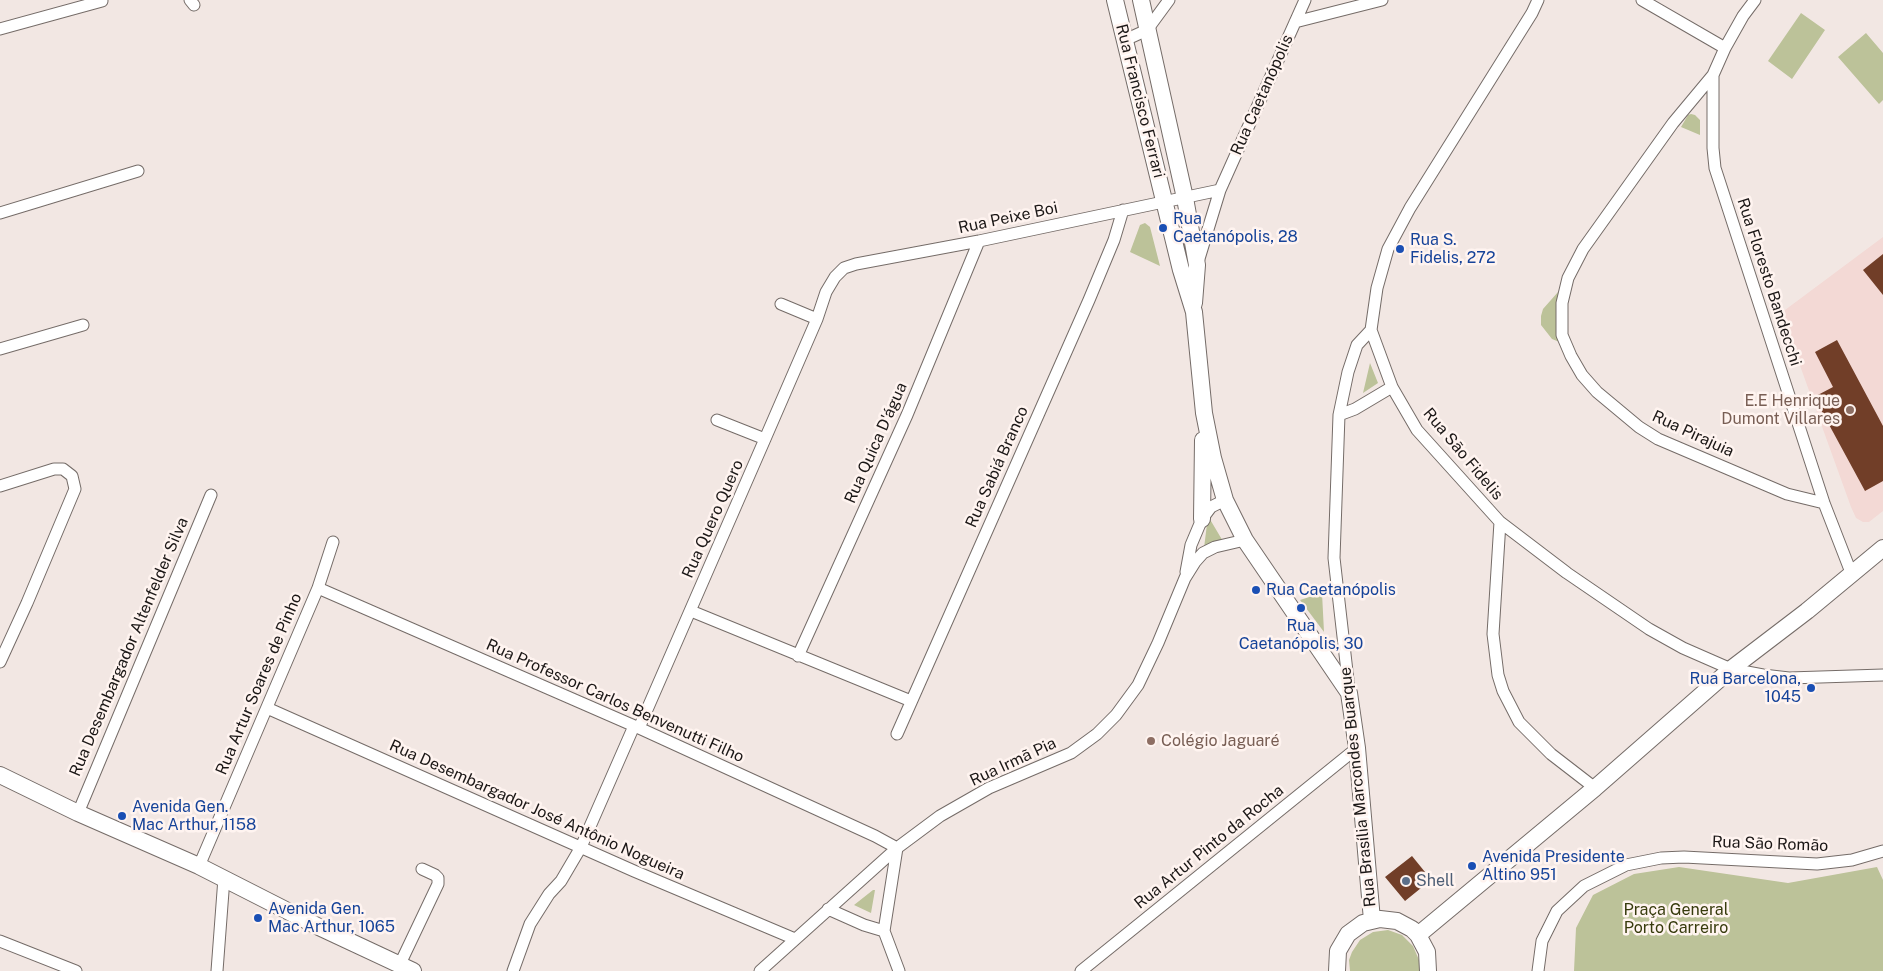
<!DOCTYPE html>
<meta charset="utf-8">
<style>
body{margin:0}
canvas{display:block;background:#f2e7e3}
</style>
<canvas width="1883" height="971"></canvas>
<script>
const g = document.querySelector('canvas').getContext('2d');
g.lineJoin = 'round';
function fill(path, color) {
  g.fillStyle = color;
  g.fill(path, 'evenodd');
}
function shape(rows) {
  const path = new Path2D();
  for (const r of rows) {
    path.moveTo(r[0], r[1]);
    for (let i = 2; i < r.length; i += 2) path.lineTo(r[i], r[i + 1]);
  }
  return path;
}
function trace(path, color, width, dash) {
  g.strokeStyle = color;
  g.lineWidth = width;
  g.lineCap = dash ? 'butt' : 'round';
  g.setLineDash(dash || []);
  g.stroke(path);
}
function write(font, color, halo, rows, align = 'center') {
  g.font = font + ' "Public Sans",sans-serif';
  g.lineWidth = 5;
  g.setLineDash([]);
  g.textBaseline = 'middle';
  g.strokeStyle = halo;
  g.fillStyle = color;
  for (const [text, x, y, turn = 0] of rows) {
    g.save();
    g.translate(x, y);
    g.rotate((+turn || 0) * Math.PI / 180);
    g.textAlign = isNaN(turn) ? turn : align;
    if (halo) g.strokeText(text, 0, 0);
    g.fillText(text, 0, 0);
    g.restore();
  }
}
const education = shape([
 [1883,237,1883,511,1869,522,1863,522,1856,518,1851,507,1781,313]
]);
const green = shape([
 [1801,13,1825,30,1792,79,1768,61],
 [1866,33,1883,53,1883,100,1879,104,1838,57],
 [1691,114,1695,115,1700,120,1700,135,1681,127,1688,115],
 [1145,223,1150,227,1160,266,1130,252,1140,225],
 [1558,292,1556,313,1558,332,1562,343,1552,339,1541,325,1541,316,1543,309],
 [1370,363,1378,383,1363,393],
 [1208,516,1224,543,1204,548],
 [1322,593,1324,632,1300,600],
 [1679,867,1788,883,1877,867,1883,880,1883,971,1574,971,1576,928,1593,895,1634,874],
 [873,890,875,890,871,913,854,905],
 [1388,930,1402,935,1413,946,1419,960,1419,971,1350,971,1349,960,1352,952,1360,940,1373,932]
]);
const building = shape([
 [1883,254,1883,295,1863,270],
 [1837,340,1883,426,1883,481,1865,491,1814,397,1833,387,1815,352],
 [1412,856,1425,872,1420,876,1426,884,1405,901,1385,877]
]);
const street = shape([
 [190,0,194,5],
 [1538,0,1532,13,1410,208,1388,249,1377,288,1371,330,1392,387,1417,430,1500,522,1567,573,1649,629,1683,648,1731,669,1763,675,1789,678,1883,675],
 [1642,0,1725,48],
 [1755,0,1743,16,1725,48,1713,75,1713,148,1715,168,1824,503,1852,575],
 [1295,22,1382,0],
 [0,29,102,1],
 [1125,40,1147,30,1169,0],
 [1713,75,1673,123,1583,249,1568,278,1562,303,1562,335,1571,356,1582,375,1597,392,1639,427,1658,439,1787,494,1824,503],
 [0,213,138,171],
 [1198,262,1220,190,1305,0],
 [781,304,817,319],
 [0,349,83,325],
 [1339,415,1355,409,1392,387],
 [717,420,765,439],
 [0,486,54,469,63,469,72,476,75,489,27,603,0,662],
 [1500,522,1493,634,1498,675,1503,691,1519,722,1551,754,1595,788],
 [1186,572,1191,545,1202,519,1211,507,1225,500],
 [318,588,639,728,875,836,897,848,760,971],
 [691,611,911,701],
 [798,656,907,415,979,241],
 [1349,689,1334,558,1339,415,1348,372,1357,345,1371,330],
 [267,708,634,871,795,939],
 [639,728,765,439,817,319,826,292,835,277,844,268,856,264,979,241,1220,190],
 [897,734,1089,300,1114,240,1123,210],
 [78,813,211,495],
 [199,866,318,588,333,542],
 [828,909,864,925,884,931],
 [0,941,76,971],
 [400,964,438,884,438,878,435,875,422,869],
 [217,971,224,878],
 [513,971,530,924,549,894,561,881,581,847,634,726],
 [899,971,884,931,897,848,940,816,989,788,1071,753,1097,734,1116,715,1138,685,1158,643,1185,578,1195,562,1203,553,1215,547,1245,540],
 [1081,971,1357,748],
 [1538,971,1542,941,1557,911,1584,886,1626,865,1661,858,1684,857,1817,864,1852,860,1883,851]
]);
const secondary = shape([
 [1115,0,1181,270,1194,312,1204,413,1213,458,1225,500,1245,540,1349,693,1357,748,1372,920],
 [1141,0,1185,198,1197,265,1194,303],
 [1202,519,1203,440],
 [0,775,78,813,199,866,319,927,413,971],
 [1418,935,1595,788,1731,669,1807,611,1883,548],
 [1337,971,1338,951,1348,934,1363,923,1380,919,1397,921,1412,929,1418,935,1427,952,1428,971]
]);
const markers = [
 [1163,228,5,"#1a4fb4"],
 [1400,249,5,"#1a4fb4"],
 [1850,410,5,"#8d6e63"],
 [1256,590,5,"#1a4fb4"],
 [1301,608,5,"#1a4fb4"],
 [1811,688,5,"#1a4fb4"],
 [1151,741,5,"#8d6e63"],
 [122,816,5,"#1a4fb4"],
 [1472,866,5,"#1a4fb4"],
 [1406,881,5,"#5c6f8a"],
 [258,918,5,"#1a4fb4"]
];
const streetNames = [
 ["Rua Caetanópolis",1262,95,-66],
 ["Rua Francisco Ferrari",1140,101,76],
 ["Rua Peixe Boi",1008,218,-12],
 ["Rua Floresto Bandecchi",1769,282,72],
 ["Rua Pirajuia",1693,434,25],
 ["Rua Quica D'água",876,443,-66],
 ["Rua São Fidelis",1463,454,50],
 ["Rua Sabiá Branco",997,467,-66],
 ["Rua Quero Quero",713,519,-66],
 ["Rua Desembargador Altenfelder Silva",129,647,-67],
 ["Rua Artur Soares de Pinho",259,684,-67],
 ["Rua Professor Carlos Benvenutti Filho",615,701,24],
 ["Rua Irmã Pia",1013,762,-25],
 ["Rua Brasília Marcondes Buarque",1358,787,-96],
 ["Rua Desembargador José Antônio Nogueira",537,810,24],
 ["Rua São Romão",1770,844,2],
 ["Rua Artur Pinto da Rocha",1209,847,-39]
];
const transitNames = [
 ["Rua",1173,219],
 ["Caetanópolis, 28",1173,237],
 ["Rua S.",1410,240],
 ["Fidelis, 272",1410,258],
 ["Rua Caetanópolis",1266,590],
 ["Rua",1301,626,"center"],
 ["Caetanópolis, 30",1301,644,"center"],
 ["Rua Barcelona,",1801,679,"right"],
 ["1045",1801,697,"right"],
 ["Avenida Gen.",132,807],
 ["Mac Arthur, 1158",132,825],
 ["Avenida Presidente",1482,857],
 ["Altino 951",1482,875],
 ["Avenida Gen.",268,909],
 ["Mac Arthur, 1065",268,927]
];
const educationNames = [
 ["E.E Henrique",1840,401],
 ["Dumont Villares",1840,419],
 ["Colégio Jaguaré",1161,741,"left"]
];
const serviceNames = [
 ["Shell",1416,881]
];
const parkNames = [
 ["Praça General",1676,910],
 ["Porto Carreiro",1676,928]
];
fill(education, '#f3d9d5');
fill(green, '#bcc299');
fill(building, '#713e28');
trace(street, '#756c68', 13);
trace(secondary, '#756c68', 18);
trace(street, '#fff', 11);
trace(secondary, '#fff', 16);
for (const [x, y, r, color] of markers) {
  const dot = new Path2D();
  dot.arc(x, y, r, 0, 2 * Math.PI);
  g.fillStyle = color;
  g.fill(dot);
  trace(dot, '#fff4f0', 2);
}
write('16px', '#1b1716', '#fff4f0', streetNames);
write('16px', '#164399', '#fff4f0', transitNames, 'left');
write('16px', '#785e54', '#fff4f0', educationNames, 'right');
write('16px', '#4e5e75', '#fff4f0', serviceNames, 'left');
write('16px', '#373b0d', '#fff4f0', parkNames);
</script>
